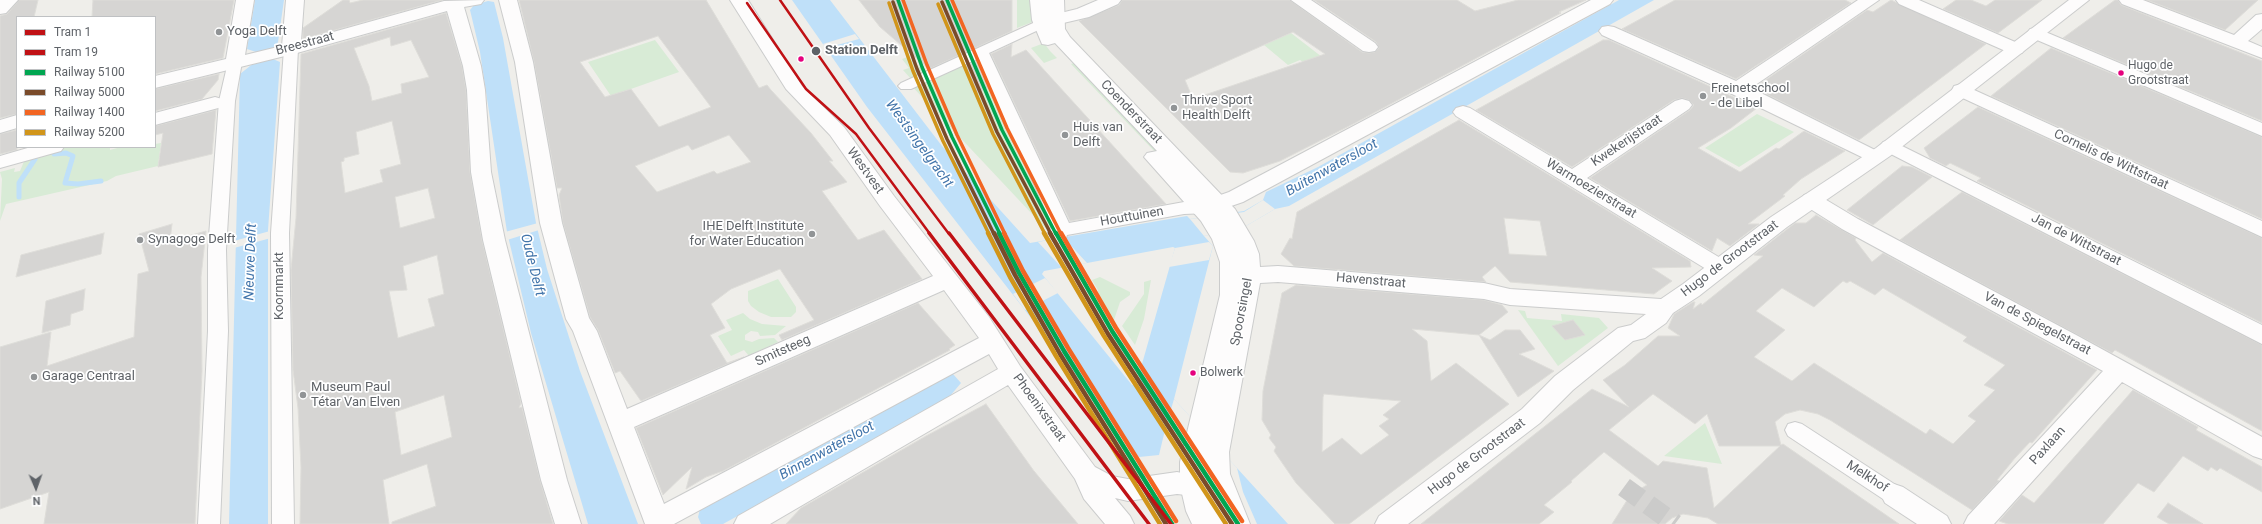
<!DOCTYPE html>
<meta charset="utf-8">
<style>
body{margin:0}
#map{position:relative;width:2262px;height:524px;overflow:hidden;background:#efeeea;font-family:Roboto,sans-serif}
canvas{display:block}
.legend{position:absolute;left:16px;top:16px;width:140px;height:132px;box-sizing:border-box;background:#fff;border:1px solid #bfc1c3;margin:0;padding:5px 7px;list-style:none;font-size:12px;color:#5f6368}
.legend li{display:flex;align-items:center;gap:8px;height:20px}
.legend b{width:20px;border:1px solid #bfc1c3}
.north{position:absolute;left:16px;top:468px;width:40px;height:40px;-webkit-text-stroke:3px #fff;paint-order:stroke;rotate:178deg;font-size:11px;font-weight:700;line-height:16px;text-align:center;color:#5f6368}
.north::after{content:'';display:block;margin:auto;width:14px;height:18px;background:#5f6368;clip-path:polygon(50% 0,100% 100%,50% 72%,0 100%)}
</style>
<div id="map">
<canvas width="2262" height="524"></canvas>
<ul class="legend">
<li><b style="height:5px;background:#c01115"></b>Tram 1</li>
<li><b style="height:5px;background:#c01115"></b>Tram 19</li>
<li><b style="height:5px;background:#00a651"></b>Railway 5100</li>
<li><b style="height:5px;background:#7a4b2a"></b>Railway 5000</li>
<li><b style="height:5px;background:#f26522"></b>Railway 1400</li>
<li><b style="height:5px;background:#d1951a"></b>Railway 5200</li>
</ul>
<div class="north">N</div>
</div>
<script>
const g = document.querySelector('canvas').getContext('2d');
g.lineJoin = 'round';
function fill(path, color) {
  g.fillStyle = color;
  g.fill(path, 'evenodd');
}
function shape(rows) {
  const path = new Path2D();
  for (const r of rows) {
    path.moveTo(r[0], r[1]);
    for (let i = 2; i < r.length; i += 2) path.lineTo(r[i], r[i + 1]);
  }
  return path;
}
function trace(path, color, width, dash) {
  g.strokeStyle = color;
  g.lineWidth = width;
  g.lineCap = dash ? 'butt' : 'round';
  g.setLineDash(dash || []);
  g.stroke(path);
}
function write(font, color, halo, rows, align = 'center') {
  g.font = font + ' Roboto,sans-serif';
  g.lineWidth = 3.5;
  g.setLineDash([]);
  g.textBaseline = 'middle';
  g.strokeStyle = halo;
  g.fillStyle = color;
  for (const [text, x, y, turn = 0] of rows) {
    g.save();
    g.translate(x, y);
    g.rotate((+turn || 0) * Math.PI / 180);
    g.textAlign = isNaN(turn) ? turn : align;
    if (halo) g.strokeText(text, 0, 0);
    g.fillText(text, 0, 0);
    g.restore();
  }
}
const green = shape([
 [1017,0,1035,0,1035,21,1017,28],
 [1291,33,1322,57,1339,90,1300,60,1288,65,1264,45],
 [655,40,679,72,611,96,588,62],
 [1044,43,1050,51,1057,58,1044,63,1031,48],
 [984,47,996,65,1067,224,1048,231,907,81,911,79,903,70,909,68,902,59,908,57,926,72],
 [1077,62,1081,63,1199,198,1071,64],
 [1757,114,1794,132,1739,167,1705,148],
 [161,143,158,166,116,176,107,181,6,204,0,221,2,179,0,172,15,168,14,172,20,171,25,159,68,147,110,147,110,150,121,147,155,147,155,144],
 [1100,277,1130,292,1130,295,1120,302,1113,323,1109,322,1095,304,1098,290,1092,280],
 [778,279,796,307,796,312,791,317,771,317,759,312,751,306,748,301,748,291],
 [1151,280,1144,319,1135,345,1122,326,1144,294,1144,282],
 [1518,310,1525,311,1527,318,1562,321,1561,314,1599,318,1608,328,1558,366],
 [743,313,750,319,762,324,786,326,775,335,760,336,758,332,751,331,745,335,745,340,752,342,759,339,774,338,778,342,749,356,744,350,731,356,718,336,732,330,726,320],
 [1705,423,1722,464,1664,456]
]);
const water = shape([
 [255,0,284,0,278,42,274,48,256,52,247,49],
 [792,0,830,0,942,146,1030,243,1187,216,1190,219,1244,211,1263,200,1266,192,1318,167,1619,0,1654,0,1289,206,1275,209,1246,226,1204,236,1213,246,1174,399,1288,524,1248,524,1165,430,1159,455,1139,457,867,107],
 [1173,247,1175,248,1136,385,1132,385,1042,274,1044,271],
 [488,1,494,2,503,38,536,223,547,269,580,371,638,524,588,524,531,333,507,232,480,52,470,10,474,5],
 [273,59,280,62,268,230,268,524,229,524,240,74,255,62],
 [953,374,961,383,945,402,723,524,667,524,939,376]
]);
const pier = shape([
 [855,34,859,39,826,48,823,44],
 [1263,200,1275,209,1246,226,1204,236,1190,219,1244,212],
 [538,223,539,230,507,240,505,232],
 [270,231,271,238,234,248,234,241],
 [1063,237,1087,263,1062,268,1038,242],
 [1209,242,1213,246,1209,260,1169,267,1175,248],
 [1045,278,1058,293,1025,310,1013,294],
 [1174,399,1237,468,1243,492,1257,524,1247,524,1165,430],
 [700,509,698,517,701,524,667,524]
]);
const stream = shape([
 [54,154,66,153,73,156,65,183,78,184,101,181],
 [19,197,19,183,35,159]
]);
const building = shape([
 [19,0,38,0,34,17,17,17,17,114,0,118,0,16,7,14,19,0],
 [93,0,234,0,223,58,155,74,155,17,92,17,93,0],
 [343,0,349,0,350,3,363,0,442,0,303,39,303,28,343,0],
 [519,0,706,0,759,88,767,85,771,90,811,133,833,161,829,161,847,182,822,191,858,240,884,230,922,279,782,340,779,335,814,320,780,269,731,289,711,304,725,328,710,335,727,363,744,357,641,401,620,371,615,373,598,330,590,317,563,223,559,195,562,188,557,188,534,62,519,0],
 [658,36,711,107,659,127,631,89,605,97,580,62,658,36],
 [729,135,751,162,717,174,714,171,657,192,635,166,688,145,692,150,729,135],
 [859,0,1012,0,1012,31,929,69,880,27,859,0],
 [1122,0,1290,0,1362,52,1369,53,1375,52,1379,48,1376,42,1314,0,1457,0,1475,11,1518,0,1586,0,1559,12,1561,13,1355,123,1280,161,1243,173,1230,172,1079,21,1119,5,1122,0],
 [1293,32,1325,54,1193,99,1185,80,1293,32],
 [1675,0,1845,0,1851,3,1736,79,1622,29,1675,0],
 [1891,0,1986,44,1859,140,1754,88,1867,10,1873,12,1891,0],
 [1956,0,1971,0,1986,6,1995,0,2042,0,1998,33,1943,9,1956,0],
 [2115,0,2118,0,2121,5,2262,61,2262,121,2063,38,2115,0],
 [2147,0,2258,0,2225,30,2147,0],
 [446,13,462,66,466,90,470,172,482,240,521,403,519,408,522,407,540,480,553,524,392,524,392,522,436,506,427,464,383,480,389,524,300,524,301,467,298,408,293,370,291,270,296,218,301,54,446,13],
 [390,37,391,46,411,40,429,77,401,84,402,93,372,101,369,86,354,48,390,37],
 [392,121,401,164,380,170,383,182,345,193,341,162,344,161,344,158,359,154,356,132,392,121],
 [428,188,435,218,400,228,395,197,428,188],
 [437,255,444,294,428,299,435,326,398,338,389,291,407,290,403,266,437,255],
 [444,395,452,437,401,455,395,412,444,395],
 [1603,40,1609,40,1757,108,1731,128,1698,148,1740,172,1776,148,1779,149,1804,131,1845,151,1801,179,1783,195,1785,196,1748,224,1759,224,1730,246,1717,238,1712,251,1590,178,1690,110,1694,105,1689,100,1682,98,1674,100,1572,167,1476,110,1603,40],
 [1012,44,1011,57,1026,50,1166,204,1070,221,991,54,1012,44],
 [2051,48,2262,137,2262,219,1991,96,2051,48],
 [976,61,988,88,976,93,963,67,976,61],
 [219,74,218,80,202,99,155,111,155,89,219,74],
 [1978,107,2262,238,2262,323,1977,181,1981,178,1950,163,1946,166,1930,158,1924,148,1978,107],
 [216,110,212,154,158,167,163,133,155,135,155,126,216,110],
 [1459,120,1690,261,1691,267,1652,268,1672,281,1654,294,1510,282,1495,266,1482,277,1486,282,1294,266,1281,254,1290,238,1292,239,1297,212,1459,120],
 [1504,218,1540,221,1547,256,1509,254,1504,218],
 [17,130,17,150,0,154,0,134,17,130],
 [1902,166,1912,167,1932,177,1873,225,1847,210,1902,166],
 [1962,192,2262,345,2262,431,2115,350,2112,353,1900,240,1962,192],
 [1816,215,1856,238,1855,240,1872,262,1883,253,2097,370,2032,443,2030,442,2015,458,1997,480,1999,481,1972,510,1830,420,1818,414,1800,410,1785,414,1775,422,1781,445,1783,444,1899,524,1718,524,1708,518,1683,514,1672,518,1665,524,1612,524,1631,494,1647,485,1604,452,1571,481,1572,482,1544,505,1554,512,1539,524,1421,524,1592,389,1629,407,1603,380,1625,365,1658,336,1680,336,1668,328,1674,314,1693,302,1695,302,1693,309,1701,303,1702,305,1763,256,1754,255,1795,223,1806,223,1816,215],
 [1843,281,1847,283,1850,281,1875,295,1883,288,1967,337,1963,341,2005,365,1984,385,1995,390,1968,416,1976,421,1953,444,1930,429,1926,434,1814,363,1792,381,1754,357,1785,330,1756,311,1782,288,1814,307,1843,281],
 [1653,394,1695,424,1707,414,1719,446,1780,446,1714,508,1707,468,1663,461,1658,466,1609,430,1653,394],
 [172,224,170,241,206,231,201,277,202,371,195,524,44,524,49,492,0,509,0,347,51,332,47,366,134,337,138,274,149,271,139,234,172,224],
 [104,233,101,254,16,277,21,255,104,233],
 [1296,285,1484,300,1502,305,1508,312,1479,335,1490,340,1505,330,1520,330,1535,349,1519,354,1554,371,1518,397,1479,335,1412,329,1427,341,1431,381,1456,363,1509,404,1349,524,1335,524,1296,483,1274,451,1276,447,1269,438,1271,435,1262,420,1263,391,1282,293,1296,285],
 [1324,394,1401,401,1383,415,1389,419,1379,426,1389,435,1361,455,1342,438,1322,452,1323,397,1324,394],
 [85,289,83,310,71,314,70,325,42,333,46,301,85,289],
 [918,303,955,345,949,349,950,350,723,471,706,477,686,489,692,467,663,495,636,428,918,303],
 [1573,320,1585,335,1565,340,1552,326,1573,320],
 [2133,390,2198,427,2196,430,2262,467,2262,492,2220,468,2217,471,2211,467,2208,471,2183,456,2154,492,2138,483,2103,524,2008,524,1999,521,2022,495,2034,503,2133,390],
 [986,404,1034,471,1078,524,786,524,801,508,926,436,986,404],
 [2168,503,2203,524,2169,524,2157,517,2168,503]
]);
const pedestrianTunnel = shape([
 [1624,487,1675,524]
]);
const pedestrian = shape([
 [1042,19,1047,20,1049,23,1047,26,989,53,1069,223,1184,202,1208,205,1211,209,1208,213,1184,214,1067,235,1065,241,1059,243,1053,241,1048,231,1053,226,977,59,911,89,901,89,898,86,901,83,1042,19],
 [291,45,298,49,289,233,294,524,272,524,271,233,284,49,291,45],
 [235,58,240,59,242,62,235,101,226,250,228,331,220,524,198,524,208,331,208,250,219,101,228,62,230,59,235,58],
 [1795,422,1802,424,1902,489,1905,495,1902,501,1894,504,1886,501,1788,436,1785,430,1788,424,1795,422]
]);
const minor = shape([
 [0,0,18,0,6,13,0,14,0,0],
 [236,0,254,0,245,55,282,46,286,0,304,0,301,41,444,1,484,0,481,4,464,7,481,66,485,90,491,172,505,240,567,480,581,524,555,524,541,480,483,240,471,172,467,90,463,66,447,11,297,53,155,88,155,76,226,59,236,0],
 [499,0,517,0,533,62,562,223,589,318,597,331,627,409,933,276,880,206,830,135,786,89,730,0,748,0,802,86,844,127,894,196,989,317,1020,366,1095,467,1112,476,1128,479,1177,472,1202,477,1228,508,1241,516,1245,524,1210,524,1186,495,1177,494,1128,501,1115,498,1130,516,1134,524,1105,524,1084,499,1075,479,1008,385,770,524,734,524,738,516,998,369,989,354,674,524,645,524,573,331,566,319,540,223,515,62,499,0],
 [944,290,979,338,664,504,634,427,944,290],
 [1098,0,1121,0,1118,4,1089,17,1042,28,1036,27,1033,23,1036,19,1077,9,1098,0],
 [1291,0,1311,0,1375,43,1378,47,1375,51,1369,52,1363,51,1291,0],
 [1591,0,1613,0,1610,4,1243,202,1202,216,1195,214,1191,209,1195,204,1229,192,1591,0],
 [1858,0,1879,0,1751,88,1881,153,1884,157,1881,161,1874,163,1730,93,1602,35,1599,31,1602,27,1608,26,1614,27,1736,81,1858,0],
 [1896,0,1919,0,2022,45,2025,49,2022,53,2016,54,2010,53,1899,4,1896,0],
 [2119,0,2143,0,2234,35,2256,15,2262,14,2262,29,2248,41,2262,47,2262,58,2122,4,2119,0],
 [2036,28,2262,123,2262,136,2030,37,2027,33,2030,29,2036,28],
 [1961,84,2262,221,2262,237,1954,94,1952,90,1954,86,1961,84],
 [215,97,222,99,225,103,222,107,155,125,155,113,215,97],
 [1682,99,1689,101,1692,105,1689,109,1587,178,1727,262,1730,267,1727,272,1719,275,1711,272,1456,116,1453,112,1456,108,1463,106,1470,108,1572,169,1675,101,1682,99],
 [17,115,17,128,0,133,0,120,17,115],
 [1890,140,2262,325,2262,344,1883,150,1880,146,1883,142,1890,140],
 [31,147,64,147,61,151,0,168,0,156,31,147],
 [1811,193,1818,195,1858,219,2078,336,2262,437,2262,459,2253,456,2122,382,1994,524,1964,524,1968,516,2103,371,1842,229,1804,205,1801,200,1804,195,1811,193],
 [1894,484,1903,487,1947,516,1951,524,1917,524,1885,503,1881,495,1885,487,1894,484]
]);
const tertiary = shape([
 [1030,0,1064,0,1065,29,1070,37,1235,209,1254,241,1259,254,1260,267,1278,266,1484,283,1510,289,1661,299,1683,284,1771,217,1876,148,2069,0,2089,0,1890,156,1787,227,1699,296,1673,313,1666,323,1645,338,1633,341,1573,390,1540,423,1408,524,1375,524,1379,516,1522,409,1555,376,1618,328,1631,325,1646,314,1510,305,1484,299,1278,282,1260,283,1229,452,1230,474,1250,524,1224,524,1206,479,1212,511,1218,524,1192,524,1186,511,1180,485,1180,462,1220,295,1220,262,1212,239,1201,221,1144,157,1147,153,1157,151,1055,43,1048,45,1042,44,1032,20,1030,0]
]);
const rail1Far1 = shape([
 [898,0,922,67,952,137,1000,234],
 [947,0,1002,130,1056,234]
]);
const rail1 = shape([
 [999,233,1019,273,1064,351,1172,524],
 [1056,233,1112,331,1238,524]
]);
const rail2Far1 = shape([
 [893,2,917,69,947,139,994,234],
 [942,2,997,132,1051,234]
]);
const rail2 = shape([
 [994,233,1015,275,1060,354,1166,524],
 [1050,233,1108,334,1232,524]
]);
const rail3Far1 = shape([
 [903,0,927,65,957,135,1005,234],
 [952,0,1007,128,1061,234]
]);
const rail3 = shape([
 [1004,233,1023,271,1068,348,1176,521],
 [1061,233,1116,328,1242,521]
]);
const rail4Far1 = shape([
 [889,3,913,71,943,141,989,234],
 [938,4,993,134,1045,234]
]);
const rail4 = shape([
 [988,233,1010,277,1056,356,1160,524],
 [1044,233,1104,336,1226,524]
]);
const tram1Far1 = shape([
 [780,0,869,128,949,234]
]);
const tram1 = shape([
 [949,233,1171,524]
]);
const tram2Far1 = shape([
 [747,3,806,89,856,134,930,234]
]);
const tram2 = shape([
 [929,233,1149,524]
]);
const markers = [
 [219,32,4,"#919496"],
 [816,51,5,"#5f6368"],
 [801,59,3.5,"#e5007d"],
 [2121,73,3.5,"#e5007d"],
 [1703,96,4,"#919496"],
 [1174,108,4,"#919496"],
 [1065,135,4,"#919496"],
 [812,234,4,"#919496"],
 [140,240,4,"#919496"],
 [1193,373,3.5,"#e5007d"],
 [34,377,4,"#919496"],
 [303,395,4,"#919496"]
];
const busNames = [
 ["Hugo de",2128,66],
 ["Grootstraat",2128,81],
 ["Bolwerk",1200,373]
];
const poiNames = [
 ["Yoga Delft",227,32],
 ["Freinetschool",1711,89],
 ["- de Libel",1711,104],
 ["Thrive Sport",1182,101],
 ["Health Delft",1182,116],
 ["Huis van",1073,128],
 ["Delft",1073,143],
 ["IHE Delft Institute",804,227,"right"],
 ["for Water Education",804,242,"right"],
 ["Synagoge Delft",148,240],
 ["Garage Centraal",42,377],
 ["Museum Paul",311,388],
 ["Tétar Van Elven",311,403]
];
const streetNames = [
 ["Breestraat",305,44,-15],
 ["Coenderstraat",1131,112,46],
 ["Kwekerijstraat",1627,141,-34],
 ["Cornelis de Wittstraat",2111,160,25],
 ["Westvest",865,171,54],
 ["Warmoezierstraat",1591,189,31],
 ["Houttuinen",1132,217,-10],
 ["Jan de Wittstraat",2076,240,27],
 ["Hugo de Grootstraat",1730,259,-37],
 ["Havenstraat",1371,281,5],
 ["Koornmarkt",280,286,-90],
 ["Spoorsingel",1242,312,-79],
 ["Van de Spiegelstraat",2037,324,28],
 ["Smitsteeg",783,351,-24],
 ["Phoenixstraat",1039,408,54],
 ["Paxlaan",2048,446,-48],
 ["Hugo de Grootstraat",1477,457,-37],
 ["Melkhof",1867,477,33]
];
const stopNames = [
 ["Station Delft",825,51]
];
const waterNames = [
 ["Westsingelgracht",919,144,54],
 ["Buitenwatersloot",1332,168,-29],
 ["Nieuwe Delft",251,262,-88],
 ["Oude Delft",532,265,76],
 ["Binnenwatersloot",827,451,-29]
];
fill(green, '#d8ebd6');
fill(water, '#bfe0f9');
fill(pier, '#efeeea');
trace(stream, '#bfe0f9', 5);
fill(building, '#d6d5d3');
trace(building, '#deddd9', 1);
trace(pedestrianTunnel, '#cbcbca', 20, [20, 10]);
trace(pedestrian, '#cbcccc', 2);
trace(minor, '#cbcccc', 2);
trace(tertiary, '#cbcccc', 2);
fill(pedestrian, '#fdfcfc');
fill(minor, '#fdfcfc');
fill(tertiary, '#fdfcfc');
trace(rail1Far1, '#00a651', 3.5);
trace(rail1, '#00a651', 4.5);
trace(rail2Far1, '#7a4b2a', 3.5);
trace(rail2, '#7a4b2a', 4.5);
trace(rail3Far1, '#f26522', 3.5);
trace(rail3, '#f26522', 4.5);
trace(rail4Far1, '#d1951a', 3.5);
trace(rail4, '#d1951a', 4.5);
trace(tram1Far1, '#c01115', 2.5);
trace(tram1, '#c01115', 3.5);
trace(tram2Far1, '#c01115', 2.5);
trace(tram2, '#c01115', 3.5);
for (const [x, y, r, color] of markers) {
  const dot = new Path2D();
  dot.arc(x, y, r, 0, 2 * Math.PI);
  g.fillStyle = color;
  g.fill(dot);
  trace(dot, '#fff', 1.5);
}
write('12px', '#5f6368', '#fff', busNames, 'left');
write('13px', '#5f6368', '#fff', poiNames, 'left');
write('13px', '#5f6368', '#fff', streetNames);
write('bold 13px', '#5f6368', '#fff', stopNames, 'left');
write('italic 14px', '#4174aa', '#fff', waterNames);
</script>
